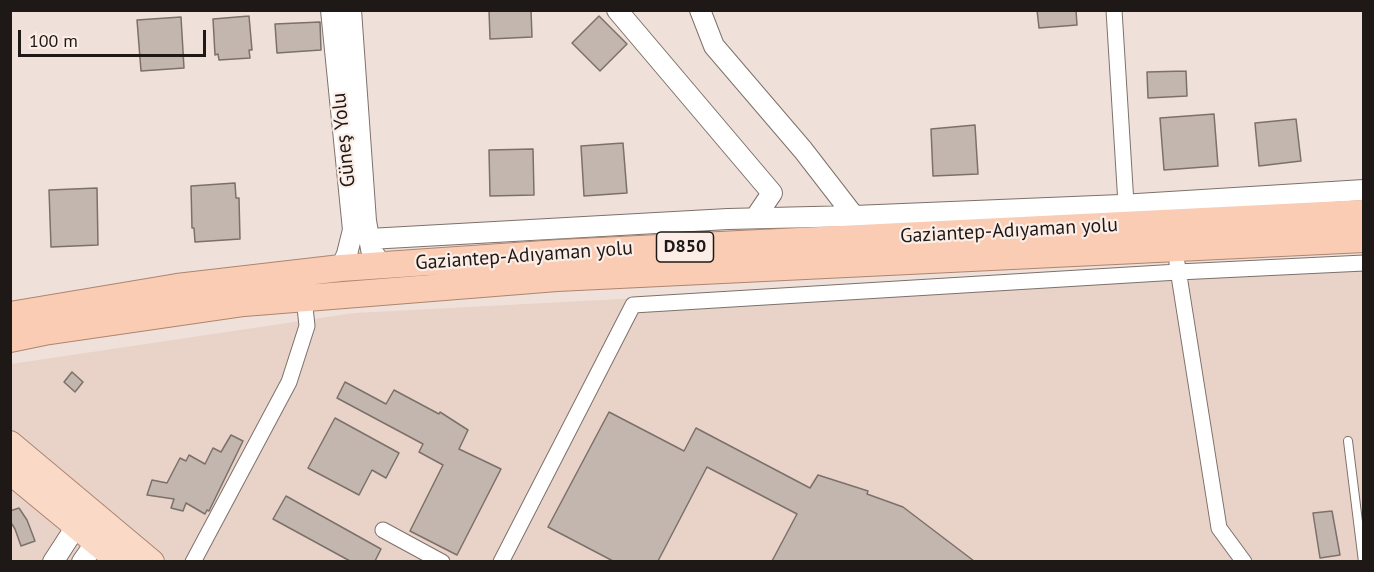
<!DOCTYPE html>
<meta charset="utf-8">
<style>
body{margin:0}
#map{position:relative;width:1374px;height:572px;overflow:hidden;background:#efe1da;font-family:"PT Sans",sans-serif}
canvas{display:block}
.frame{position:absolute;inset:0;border:12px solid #1e1916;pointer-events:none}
.scale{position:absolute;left:18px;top:30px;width:188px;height:27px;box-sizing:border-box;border:3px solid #1e1916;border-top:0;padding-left:8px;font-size:18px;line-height:21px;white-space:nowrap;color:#1e1916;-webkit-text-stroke:4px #fceee7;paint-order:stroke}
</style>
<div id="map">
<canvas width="1374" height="572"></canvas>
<div class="frame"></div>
<div class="scale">100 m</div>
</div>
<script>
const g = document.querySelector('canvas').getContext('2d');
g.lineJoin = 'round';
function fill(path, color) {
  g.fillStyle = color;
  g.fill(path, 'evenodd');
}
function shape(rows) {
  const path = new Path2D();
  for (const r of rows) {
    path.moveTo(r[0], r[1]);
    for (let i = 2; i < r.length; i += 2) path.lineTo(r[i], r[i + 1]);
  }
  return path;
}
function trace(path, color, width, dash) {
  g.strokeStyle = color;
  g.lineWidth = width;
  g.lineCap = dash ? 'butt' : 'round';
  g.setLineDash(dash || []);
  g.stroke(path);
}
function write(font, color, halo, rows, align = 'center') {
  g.font = font + ' "PT Sans",sans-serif';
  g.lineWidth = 4.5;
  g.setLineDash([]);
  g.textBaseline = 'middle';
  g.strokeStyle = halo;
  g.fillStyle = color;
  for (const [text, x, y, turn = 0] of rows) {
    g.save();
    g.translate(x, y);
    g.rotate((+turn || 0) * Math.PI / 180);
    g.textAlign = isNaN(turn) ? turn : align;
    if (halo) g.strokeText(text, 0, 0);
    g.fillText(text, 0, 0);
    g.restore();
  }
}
const built = shape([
 [1363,260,1363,561,11,562,11,364,354,313]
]);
const building = shape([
 [489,10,531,10,532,37,490,39,489,10],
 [1037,10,1076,10,1077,25,1039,28,1037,10],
 [249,16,252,50,249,50,250,58,219,60,218,54,215,55,213,19,249,16],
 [599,16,627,44,600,71,572,43,599,16],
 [181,17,184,68,141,71,137,20,181,17],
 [320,22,321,50,277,53,275,24,320,22],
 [1186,71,1187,96,1148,98,1147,72,1186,71],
 [1214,114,1218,166,1164,170,1160,118,1214,114],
 [1296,119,1301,161,1259,166,1255,123,1296,119],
 [975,125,978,174,933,176,931,129,975,125],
 [623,143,627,193,584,196,581,146,623,143],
 [533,149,534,195,490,196,489,150,533,149],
 [235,183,236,198,239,198,240,239,195,242,194,228,192,228,191,186,235,183],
 [97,188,98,245,51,247,49,190,97,188],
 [72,372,83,382,75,392,64,382,72,372],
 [345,382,386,404,394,390,439,414,440,412,468,430,459,449,501,469,457,555,410,531,443,465,419,452,423,444,337,398,345,382],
 [609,412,684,451,696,428,810,488,818,475,868,491,867,494,903,507,974,561,772,561,797,514,707,467,658,561,613,561,548,527,609,412],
 [335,418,399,453,386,478,372,470,359,495,308,468,335,418],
 [231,435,243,441,209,511,207,510,205,514,186,503,183,511,171,508,174,499,147,495,152,480,167,483,180,458,186,461,189,455,205,464,213,448,221,452,231,435],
 [286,496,381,549,375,561,350,561,273,519,286,496],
 [19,508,27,520,35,541,21,546,15,529,10,521,10,511,19,508],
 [1332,511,1340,555,1320,558,1313,513,1332,511]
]);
const service = shape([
 [1348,441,1363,562]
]);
const minor = shape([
 [1114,10,1126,204],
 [1177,263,1219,528,1244,562],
 [383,530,442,562],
 [193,562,289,382,307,326,304,298],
 [501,562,633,305,1178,272,1364,263]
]);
const tertiary = shape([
 [331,10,353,230,347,254,341,268],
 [351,10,366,221,371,249,381,265],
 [617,10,772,193,755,218],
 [700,10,714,46,803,150,854,216],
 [369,239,728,219,854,216,1121,205,1364,190],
 [53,562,77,525],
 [82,562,96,542]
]);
const primary = shape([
 [10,443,152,562],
 [10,472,119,562]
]);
const trunk = shape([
 [10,315,177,287,341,268,559,253,1364,213],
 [10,339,44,332,244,303,557,278,1364,239]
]);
const shields = [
 [685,247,57]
];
const shieldNames = [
 ["D850",685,247]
];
const streetNames = [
 ["Güneş Yolu",344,140,-96],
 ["Gaziantep-Adıyaman yolu",1009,231,-3],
 ["Gaziantep-Adıyaman yolu",524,256,-4]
];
fill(built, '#e9d3c8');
fill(building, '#c3b6af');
trace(building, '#7c706a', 1.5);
trace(service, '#7d716a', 10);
trace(minor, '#7d716a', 17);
trace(tertiary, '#7d716a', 22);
trace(primary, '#ac8570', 26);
trace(trunk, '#ac8570', 28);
trace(service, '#fff', 8);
trace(minor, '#fff', 15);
trace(tertiary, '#fff', 20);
trace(primary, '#fbd9c7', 24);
trace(trunk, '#faccb4', 26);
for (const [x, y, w] of shields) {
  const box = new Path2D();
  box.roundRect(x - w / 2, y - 15, w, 30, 4.5);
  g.fillStyle = '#fceee7';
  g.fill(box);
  trace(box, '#1e1916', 1.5);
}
write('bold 18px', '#1e1916', null, shieldNames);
write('20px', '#1e1916', '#fceee7', streetNames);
</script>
